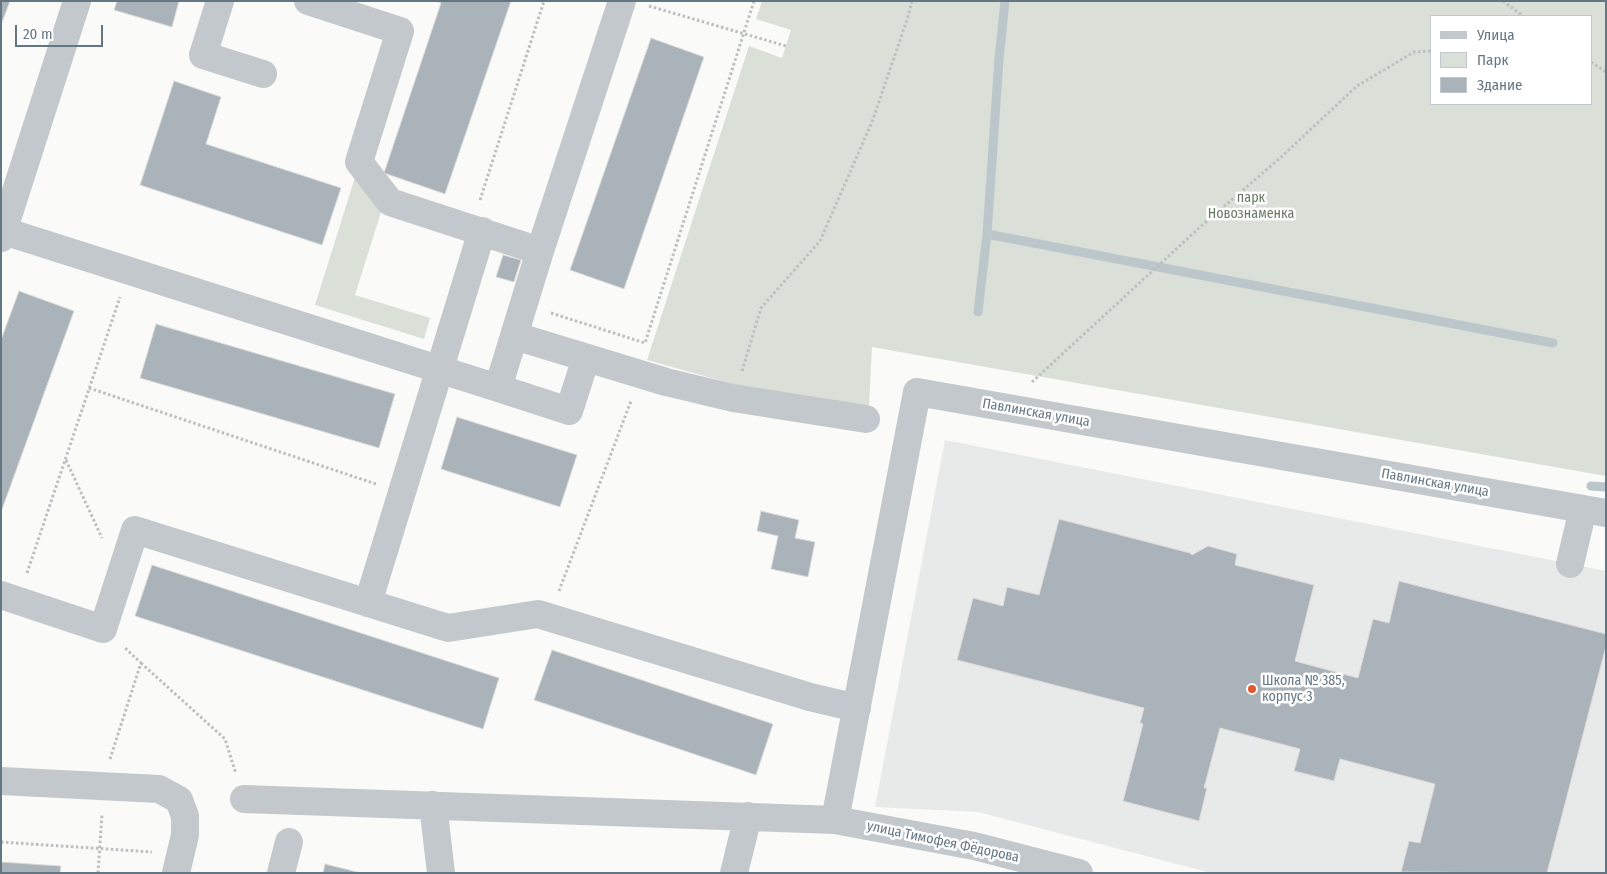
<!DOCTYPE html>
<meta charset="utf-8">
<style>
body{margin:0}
#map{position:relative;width:1607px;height:874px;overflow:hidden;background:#fafaf8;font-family:"Fira Sans Condensed",sans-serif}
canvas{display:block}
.frame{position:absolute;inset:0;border:2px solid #657683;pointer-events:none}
.legend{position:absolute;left:1430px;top:15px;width:162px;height:90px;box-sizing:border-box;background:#fff;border:1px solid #c1c8cd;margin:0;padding:6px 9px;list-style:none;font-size:15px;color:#657683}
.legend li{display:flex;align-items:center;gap:10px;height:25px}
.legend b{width:25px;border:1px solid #c1c8cd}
.scale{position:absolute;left:15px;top:25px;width:88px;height:22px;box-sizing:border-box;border:2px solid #657683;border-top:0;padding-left:6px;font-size:15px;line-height:18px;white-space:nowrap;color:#657683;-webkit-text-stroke:4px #fff;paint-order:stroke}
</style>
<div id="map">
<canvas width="1607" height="874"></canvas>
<div class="frame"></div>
<ul class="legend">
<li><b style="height:6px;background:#c3c8cc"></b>Улица</li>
<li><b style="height:14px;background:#dadfd7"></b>Парк</li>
<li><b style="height:14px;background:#aab3b9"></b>Здание</li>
</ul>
<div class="scale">20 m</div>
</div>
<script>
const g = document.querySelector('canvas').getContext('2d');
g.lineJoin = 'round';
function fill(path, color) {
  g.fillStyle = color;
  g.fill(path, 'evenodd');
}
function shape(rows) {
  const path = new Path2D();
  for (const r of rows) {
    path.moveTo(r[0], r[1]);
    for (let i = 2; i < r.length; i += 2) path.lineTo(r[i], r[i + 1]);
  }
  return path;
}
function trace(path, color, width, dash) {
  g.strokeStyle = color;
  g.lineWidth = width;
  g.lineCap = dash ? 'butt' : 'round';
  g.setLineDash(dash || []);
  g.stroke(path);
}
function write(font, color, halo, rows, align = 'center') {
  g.font = font + ' "Fira Sans Condensed",sans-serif';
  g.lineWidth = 5;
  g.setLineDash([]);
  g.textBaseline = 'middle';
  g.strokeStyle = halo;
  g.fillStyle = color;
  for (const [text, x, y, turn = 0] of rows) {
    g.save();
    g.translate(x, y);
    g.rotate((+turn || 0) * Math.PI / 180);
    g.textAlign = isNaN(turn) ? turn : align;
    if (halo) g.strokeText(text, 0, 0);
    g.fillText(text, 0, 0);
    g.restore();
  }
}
const built = shape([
 [945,440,1606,571,1606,873,1211,873,978,812,875,807]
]);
const green = shape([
 [762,1,1606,1,1606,476,872,347,869,406,747,388,647,360,749,46,782,58,791,30,756,19],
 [1431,16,1591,16,1591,104,1431,104],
 [357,171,381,212,355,295,430,318,424,339,315,305]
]);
const stream = shape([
 [987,234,1553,343],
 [978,312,987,234,999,59,1005,1],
 [1591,486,1606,487]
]);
const building = shape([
 [1,1,10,1,1,25,1,1],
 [117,1,179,1,172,27,114,10,117,1],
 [436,1,511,1,445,194,384,173,441,3,436,1],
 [651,38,704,57,624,289,570,270,651,38],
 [174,81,221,97,206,144,341,188,322,245,140,185,174,81],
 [503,255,521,260,514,282,496,277,503,255],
 [19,291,74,311,1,512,1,340,19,291],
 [156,324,395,394,379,448,140,378,156,324],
 [457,417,577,455,560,507,441,469,457,417],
 [761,511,799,520,795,538,815,542,808,577,771,569,778,536,757,531,761,511],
 [1059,519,1190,553,1192,555,1208,546,1237,554,1235,565,1314,585,1295,661,1358,678,1373,619,1389,623,1399,581,1606,634,1606,646,1547,873,1401,872,1409,841,1420,843,1435,784,1340,759,1334,781,1294,771,1300,749,1220,728,1204,788,1207,788,1199,821,1123,801,1143,724,1140,723,1144,708,957,660,973,598,1003,606,1007,587,1039,595,1059,519],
 [152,565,499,678,483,729,135,616,152,565],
 [552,650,773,724,756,775,534,700,552,650],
 [1,862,61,866,60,873,1,873,1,862],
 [325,864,361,873,323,873,325,864]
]);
const path = shape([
 [1503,1,1523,16],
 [649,6,786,46],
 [1591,62,1606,72],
 [480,200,544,1],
 [551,313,645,343,754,1],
 [742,371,761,308,820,241,872,122,907,20,912,1],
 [1032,382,1199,228,1279,159,1357,86,1414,52,1431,51],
 [89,388,376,484],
 [66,460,102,538],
 [27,573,120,297],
 [559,591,631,401],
 [141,663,225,739,236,774],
 [110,759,141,663,124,647],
 [1,842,152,852],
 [98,873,102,814]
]);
const minor = shape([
 [220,1,203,55,263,74],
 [308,1,400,31,359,162,390,202,540,251],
 [4,231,498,388],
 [1,238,77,1],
 [515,336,666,382,733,398,866,419],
 [586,358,569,411,498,388,540,251,622,1],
 [1570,564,1583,509],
 [1,595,103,629,135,530,448,628,538,614,810,697,857,708],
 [368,603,482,231],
 [1,781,159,789,179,800,185,816,185,835,176,873],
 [244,799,835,820,974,846,1079,873],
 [433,805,441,873],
 [835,820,917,392,1606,513],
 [281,873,289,842],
 [734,873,748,816]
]);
const markers = [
 [1252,689,5,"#e4572e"]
];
const parkNames = [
 ["парк",1251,198],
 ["Новознаменка",1251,214]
];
const streetNames = [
 ["Павлинская улица",1036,413,10],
 ["Павлинская улица",1435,483,10],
 ["улица Тимофея Фёдорова",943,842,12]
];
const poiNames = [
 ["Школа № 385,",1262,681],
 ["корпус 3",1262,697]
];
fill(built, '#e8e9e9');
fill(green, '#dadfd7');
trace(stream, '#bbc7cb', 9);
fill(building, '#aab3b9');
trace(building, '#dcdcda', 1);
trace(path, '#bbbfc2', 3, [2.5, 2.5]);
trace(minor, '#c3c8cc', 28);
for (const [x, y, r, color] of markers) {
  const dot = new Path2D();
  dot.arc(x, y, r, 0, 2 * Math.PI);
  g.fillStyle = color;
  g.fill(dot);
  trace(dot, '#fff', 2);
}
write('14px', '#687a64', '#fff', parkNames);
write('14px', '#657683', '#fff', streetNames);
write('14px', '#657683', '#fff', poiNames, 'left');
</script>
